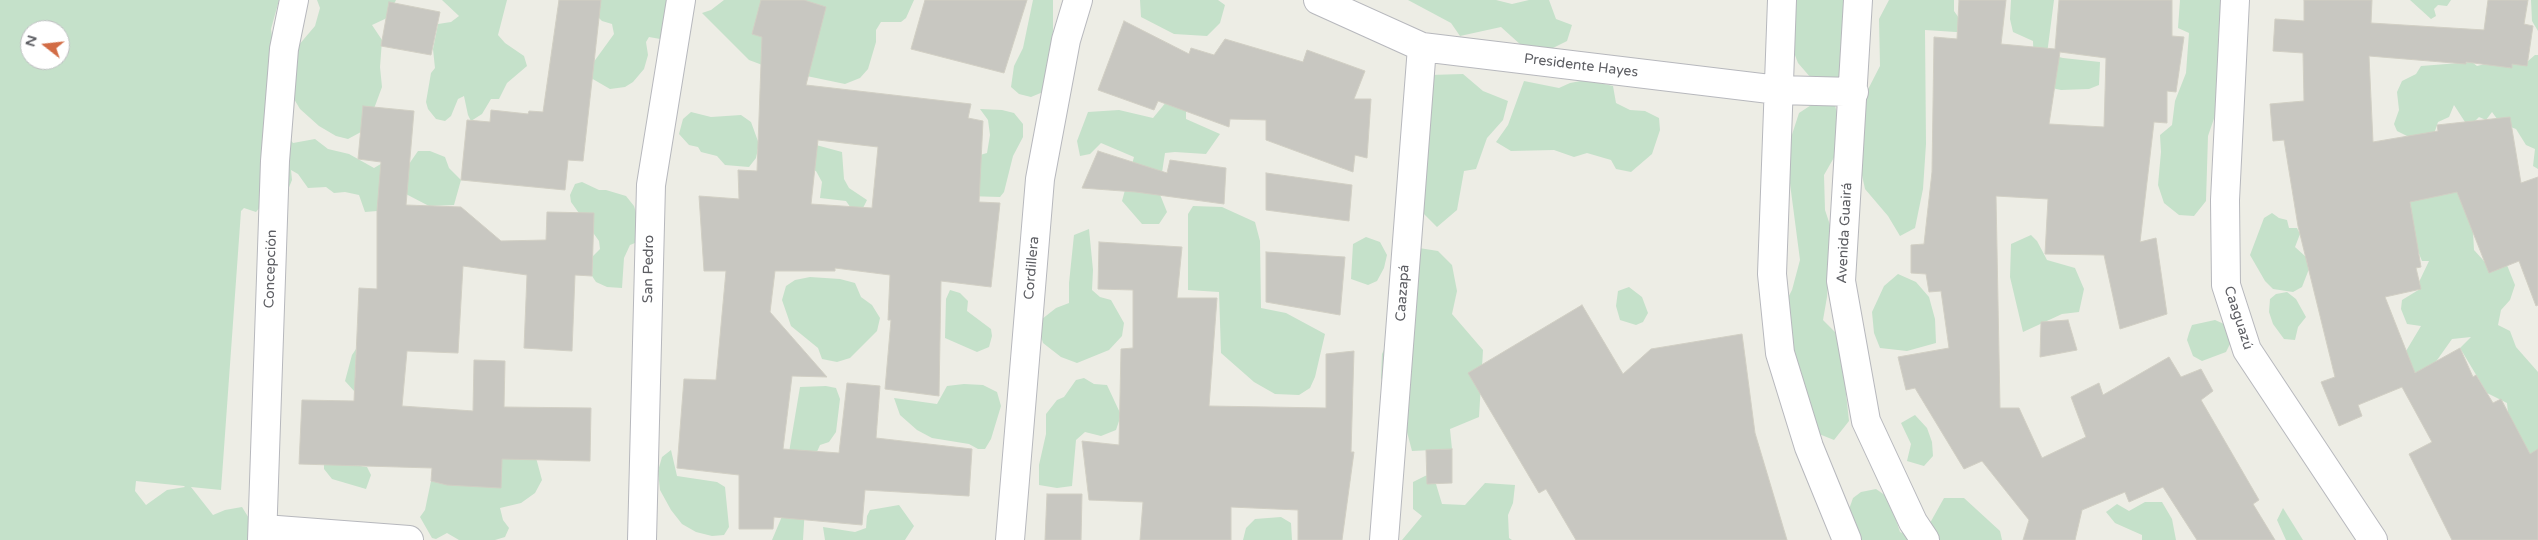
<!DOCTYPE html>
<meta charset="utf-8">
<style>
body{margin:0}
#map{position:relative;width:2538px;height:540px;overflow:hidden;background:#edede5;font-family:"Varela Round",sans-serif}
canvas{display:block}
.north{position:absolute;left:20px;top:20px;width:50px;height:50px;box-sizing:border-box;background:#fff;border:1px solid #bebfc1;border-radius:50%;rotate:286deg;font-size:14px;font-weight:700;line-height:20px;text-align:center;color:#5d5e63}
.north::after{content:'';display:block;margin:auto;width:18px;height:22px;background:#d26c45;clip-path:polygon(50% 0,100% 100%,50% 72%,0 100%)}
</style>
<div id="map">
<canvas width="2538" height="540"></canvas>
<div class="north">N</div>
</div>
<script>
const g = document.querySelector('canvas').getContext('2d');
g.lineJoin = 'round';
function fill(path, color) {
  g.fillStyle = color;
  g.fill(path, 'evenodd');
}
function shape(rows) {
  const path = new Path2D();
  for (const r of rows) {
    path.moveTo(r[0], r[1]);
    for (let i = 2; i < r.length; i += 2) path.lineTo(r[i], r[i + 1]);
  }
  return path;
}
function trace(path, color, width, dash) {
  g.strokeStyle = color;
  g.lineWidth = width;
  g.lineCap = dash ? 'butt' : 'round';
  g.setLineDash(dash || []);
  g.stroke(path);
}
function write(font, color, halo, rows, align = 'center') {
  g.font = font + ' "Varela Round",sans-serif';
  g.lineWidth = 4;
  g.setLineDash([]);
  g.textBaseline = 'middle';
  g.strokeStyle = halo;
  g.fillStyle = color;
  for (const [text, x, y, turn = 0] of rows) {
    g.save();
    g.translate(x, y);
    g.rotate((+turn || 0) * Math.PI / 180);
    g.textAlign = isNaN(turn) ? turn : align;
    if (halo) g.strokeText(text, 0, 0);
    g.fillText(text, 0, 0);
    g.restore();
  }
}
const green = shape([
 [0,0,279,0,271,29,286,134,293,143,315,139,328,149,349,154,374,168,384,162,409,164,418,151,430,151,445,157,449,168,461,180,454,205,429,206,404,193,377,211,365,212,359,195,345,192,334,193,326,187,308,188,298,174,291,170,292,180,283,202,262,205,256,212,244,208,241,211,221,490,191,487,213,515,225,510,242,507,250,520,253,540,0,540],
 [30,30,60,30,60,60,30,60],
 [136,481,184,486,185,487,167,490,146,505,135,491],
 [317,0,396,0,387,18,372,25,382,40,380,67,382,87,372,114,361,132,348,139,336,136,319,126,300,109,285,84,292,53,315,26,320,8],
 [442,0,507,0,498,35,505,43,524,56,527,66,507,83,499,99,491,99,482,114,471,121,468,115,464,96,458,99,451,116,445,121,436,119,428,109,426,102,431,73,435,68,433,49,438,24,451,22,459,16],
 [592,0,681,0,666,40,649,37,646,42,648,55,644,69,633,82,625,87,610,89,591,78,593,63,614,34,612,24,602,21,593,12],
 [724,0,914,0,906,18,901,22,881,22,876,30,876,42,868,69,860,78,845,84,773,69,749,60,702,13,711,10],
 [1033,0,1053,0,1053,30,1052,53,1043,92,1031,97,1019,94,1011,87,1014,66,1023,48],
 [1140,0,1218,0,1225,5,1220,23,1207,36,1174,34,1141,17],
 [1408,0,1496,0,1512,4,1529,0,1549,0,1556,19,1572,25,1567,41,1545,52,1532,55,1501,27,1460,36,1451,23],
 [1791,0,1867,0,1848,72,1836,79,1811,78,1798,63,1791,45],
 [1889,0,1954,0,1954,11,1961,21,1987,34,1925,30,1926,144,1923,189,1915,228,1900,236,1888,216,1865,189,1860,166,1861,103,1880,66,1879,19],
 [2011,0,2054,0,2047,54,2063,58,2100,62,2099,85,2089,89,2061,90,2038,85,2034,69,2033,41,2013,32,2010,19],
 [2180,0,2222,0,2218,42,2222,65,2220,101,2208,136,2206,201,2194,216,2179,215,2164,203,2158,185,2161,152,2160,135,2172,125,2175,101,2186,73,2189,33,2178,28],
 [2410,0,2451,0,2447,6,2438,5,2434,9,2436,16,2431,19],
 [2531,0,2538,0,2538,31,2532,21],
 [2535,55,2538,55,2538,169,2533,166,2535,149,2526,145,2516,129,2500,123,2492,112,2486,120,2479,117,2474,122,2465,122,2454,105,2449,117,2438,122,2434,134,2419,142,2397,131,2394,124,2399,110,2397,92,2402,81,2416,74,2421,66,2472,62,2477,66,2489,63,2499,63,2509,68,2514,62,2528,61],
 [1463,74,1483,91,1508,101,1503,120,1487,138,1476,169,1464,171,1457,210,1437,227,1424,214,1418,187,1430,75],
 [1586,80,1613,86,1616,103,1630,110,1645,111,1659,118,1660,130,1652,154,1631,172,1616,169,1611,160,1587,153,1574,157,1554,150,1511,151,1496,142,1508,125,1524,81,1559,88,1570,83],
 [1831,92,1838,116,1836,154,1824,175,1825,210,1832,231,1827,297,1823,320,1835,332,1842,357,1849,421,1834,440,1814,432,1777,319,1792,290,1800,260,1786,153,1799,113],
 [1167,101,1186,110,1186,119,1220,134,1206,154,1175,152,1165,153,1159,192,1167,212,1159,224,1142,224,1122,201,1134,157,1101,143,1090,154,1080,156,1077,141,1088,112,1119,110,1153,118],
 [980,109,1002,110,1014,113,1023,124,1023,137,1013,156,1004,192,1000,197,967,196,973,157,987,153,990,135,988,120],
 [691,112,711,117,741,115,751,122,759,144,756,158,749,167,725,165,717,156,701,152,698,147,689,145,679,134,683,119],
 [816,145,842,152,844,179,849,188,867,200,861,212,853,211,846,201,820,198,822,182,816,171,803,168],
 [582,182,599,190,606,190,626,196,634,206,639,222,635,243,630,245,624,258,622,288,607,287,596,282,592,276,593,256,600,249,599,241,571,202,570,195,575,184],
 [2417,185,2463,191,2481,207,2473,232,2474,250,2484,261,2507,265,2515,285,2510,300,2501,310,2498,325,2510,331,2516,347,2538,372,2538,528,2535,540,2509,423,2507,403,2487,393,2460,348,2471,337,2452,339,2430,370,2416,373,2408,370,2406,351,2421,326,2407,324,2401,309,2402,300,2420,289,2419,282,2429,261,2422,261,2415,244,2410,202],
 [1193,206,1222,207,1255,222,1260,241,1261,308,1286,313,1325,334,1315,377,1310,388,1299,395,1275,394,1254,382,1221,353,1219,292,1188,290,1188,214],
 [2272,213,2279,218,2287,220,2289,228,2297,228,2300,234,2295,247,2306,257,2309,269,2302,287,2293,292,2273,289,2265,281,2250,255,2264,218],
 [1089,229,1093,270,1092,290,1100,297,1111,300,1124,323,1122,336,1109,350,1077,363,1061,357,1043,343,1037,323,1056,308,1069,303,1069,283,1074,235],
 [2031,235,2037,241,2047,260,2075,268,2084,289,2079,312,2062,314,2023,332,2010,277,2011,244],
 [1366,237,1380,242,1387,255,1384,268,1377,281,1368,285,1351,279,1353,244],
 [1419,248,1438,251,1452,265,1457,291,1452,314,1483,350,1479,417,1450,429,1452,449,1412,451,1407,432,1394,410,1381,378,1382,354,1392,333],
 [1898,274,1916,282,1929,297,1935,319,1936,343,1907,351,1880,348,1874,333,1872,312,1884,286],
 [810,277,840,279,855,283,861,297,872,305,880,318,877,331,850,358,837,362,822,359,818,348,791,326,782,300,786,286,795,280],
 [1629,287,1642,297,1648,313,1643,322,1636,325,1620,320,1616,306,1618,291],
 [950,290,960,293,968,301,967,311,991,329,992,336,989,347,977,352,945,338,946,299],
 [2287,292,2296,299,2306,317,2298,327,2295,340,2284,339,2273,324,2269,312,2270,299,2276,294],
 [2215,320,2224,324,2229,332,2230,344,2226,352,2202,361,2193,356,2187,340,2189,333,2192,325],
 [356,349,355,392,345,381,352,355],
 [1084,378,1094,384,1107,385,1121,415,1116,430,1101,436,1085,432,1076,440,1072,486,1057,488,1039,485,1039,465,1046,434,1046,414,1057,400,1064,397,1076,380],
 [964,384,983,385,997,392,1001,406,991,439,985,449,978,449,969,444,932,438,917,430,900,415,894,398,937,404,947,386],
 [826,386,836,388,840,399,836,432,829,442,820,445,807,474,803,540,772,540,783,514,782,494,800,387],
 [1915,415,1927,428,1932,442,1933,456,1924,466,1907,461,1911,444,1901,423],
 [503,450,535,454,542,480,535,493,521,503,500,508,503,520,509,528,505,537,495,540,459,540,447,533,436,539,432,538,420,517,425,510,431,481],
 [671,450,677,476,717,482,725,487,729,527,724,535,712,536,696,532,682,524,671,510,660,490,658,471,662,457],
 [324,456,347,464,367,467,371,475,366,489,332,479,324,469],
 [1427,475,1436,484,1442,504,1465,505,1485,483,1515,485,1513,503,1508,515,1509,538,1512,540,1402,540,1422,516,1413,509,1413,482],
 [1876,489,1889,498,1900,532,1918,540,1854,540,1848,512,1853,498,1861,492],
 [1944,498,1964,498,2000,531,2002,540,1937,540,1930,523],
 [2145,502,2162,502,2172,519,2176,540,2142,540,2142,535,2115,523,2106,512,2117,504,2129,511],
 [899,505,914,526,905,540,825,540,823,527,855,532,866,528,867,516,870,510],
 [2283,508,2303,540,2286,540,2277,520],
 [1281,517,1291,523,1292,540,1243,540,1246,528,1255,519]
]);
const building = shape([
 [559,0,601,0,583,161,568,160,565,190,461,180,467,120,490,122,491,110,528,114,529,111,543,112,559,0],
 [761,0,804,0,826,7,806,85,971,104,968,118,983,121,979,202,1000,203,991,287,941,281,939,396,885,389,891,320,888,320,890,275,835,268,835,271,775,271,770,312,827,377,792,376,783,449,839,453,847,383,880,386,876,438,972,449,969,496,865,490,862,525,774,517,773,529,739,529,739,475,677,468,684,379,716,380,726,271,704,271,699,196,739,199,738,170,757,171,762,37,752,34,761,0],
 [818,140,878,147,872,208,811,204,818,140],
 [925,0,1027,0,1004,73,911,49,925,0],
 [1959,0,2006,0,2001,44,2055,49,2059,0,2172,0,2172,36,2184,37,2176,92,2167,91,2167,123,2154,122,2140,242,2156,238,2167,314,2120,329,2104,255,2045,254,2048,199,1996,196,2000,408,2019,408,2042,458,2086,437,2071,397,2099,383,2103,395,2169,357,2181,377,2201,369,2213,391,2201,400,2259,500,2253,504,2275,540,2197,540,2163,487,2129,502,2125,492,2082,510,2075,540,2023,540,2029,520,1982,461,1964,469,1915,388,1906,390,1898,357,1949,348,1941,291,1929,292,1926,274,1911,273,1911,245,1924,244,1932,172,1934,37,1957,39,1959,0],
 [2060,52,2106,58,2104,127,2049,124,2060,52],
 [2304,0,2372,0,2371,23,2484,30,2488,0,2528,0,2524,24,2533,26,2527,66,2512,64,2512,68,2466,62,2466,64,2369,56,2373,142,2438,131,2437,125,2510,117,2521,183,2538,177,2538,305,2536,306,2519,261,2489,273,2457,192,2410,202,2421,267,2416,268,2421,289,2385,297,2415,373,2460,348,2473,377,2476,375,2493,403,2501,399,2530,454,2538,449,2538,540,2452,540,2409,454,2432,442,2402,387,2358,405,2362,416,2339,426,2321,382,2335,377,2298,226,2284,140,2273,141,2270,104,2304,101,2303,53,2273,51,2275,19,2304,21,2304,0],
 [389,2,440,12,431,55,381,46,389,2],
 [1124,21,1189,54,1191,48,1214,55,1225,39,1303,62,1307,50,1365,71,1354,99,1371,99,1367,158,1355,155,1353,172,1266,140,1266,120,1230,119,1229,127,1158,101,1154,110,1098,90,1124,21],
 [363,106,414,111,406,205,461,207,501,241,546,240,547,212,594,213,592,276,575,275,572,351,524,348,527,275,463,266,458,353,407,351,402,406,473,411,474,360,505,361,504,407,591,408,590,461,502,459,501,488,447,485,431,481,432,468,299,464,302,400,354,401,359,288,377,289,377,211,381,162,358,159,363,106],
 [1098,151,1167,173,1170,160,1226,168,1224,204,1136,192,1082,188,1098,151],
 [1266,173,1352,185,1349,221,1266,210,1266,173],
 [1099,242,1182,247,1177,298,1217,298,1209,406,1326,408,1326,354,1354,351,1351,452,1354,452,1342,540,1298,540,1298,510,1231,507,1231,540,1140,540,1143,502,1089,500,1082,441,1119,445,1121,349,1133,348,1133,290,1098,289,1099,242],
 [1266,252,1345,257,1340,315,1266,302,1266,252],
 [1582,305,1623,374,1651,349,1742,334,1755,433,1787,540,1576,540,1546,489,1539,493,1468,373,1582,305],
 [2068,320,2077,350,2040,357,2041,322,2068,320],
 [1452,449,1452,483,1427,484,1426,450,1452,449],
 [1047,494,1082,494,1081,540,1045,540,1047,494]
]);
const street = shape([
 [1318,0,1422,47,1778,90,1854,92],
 [1782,0,1772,274,1780,353,1809,447,1847,540],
 [1858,0,1841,281,1866,421,1913,522,1925,540],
 [2235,0,2225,200,2226,285,2247,350,2373,540],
 [264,529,409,540],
 [262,540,275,161,284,49,294,0],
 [642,540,651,185,681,0],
 [1010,540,1040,179,1066,40,1078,0],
 [1384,540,1422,47]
]);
const streetNames = [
 ["Presidente Hayes",1581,66,7],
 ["Avenida Guairá",1845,233,-87],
 ["Cordillera",1032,268,-85],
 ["Concepción",271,269,-88],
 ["San Pedro",649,269,-89],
 ["Caazapá",1403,293,-86],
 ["Caaguazú",2238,318,72]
];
fill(green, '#c5e1ca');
fill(building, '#c8c7c1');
trace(building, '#d1cfc4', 1);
trace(street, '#b7b8bd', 30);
trace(street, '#fff', 28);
write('14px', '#5d5e63', '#fff', streetNames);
</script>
